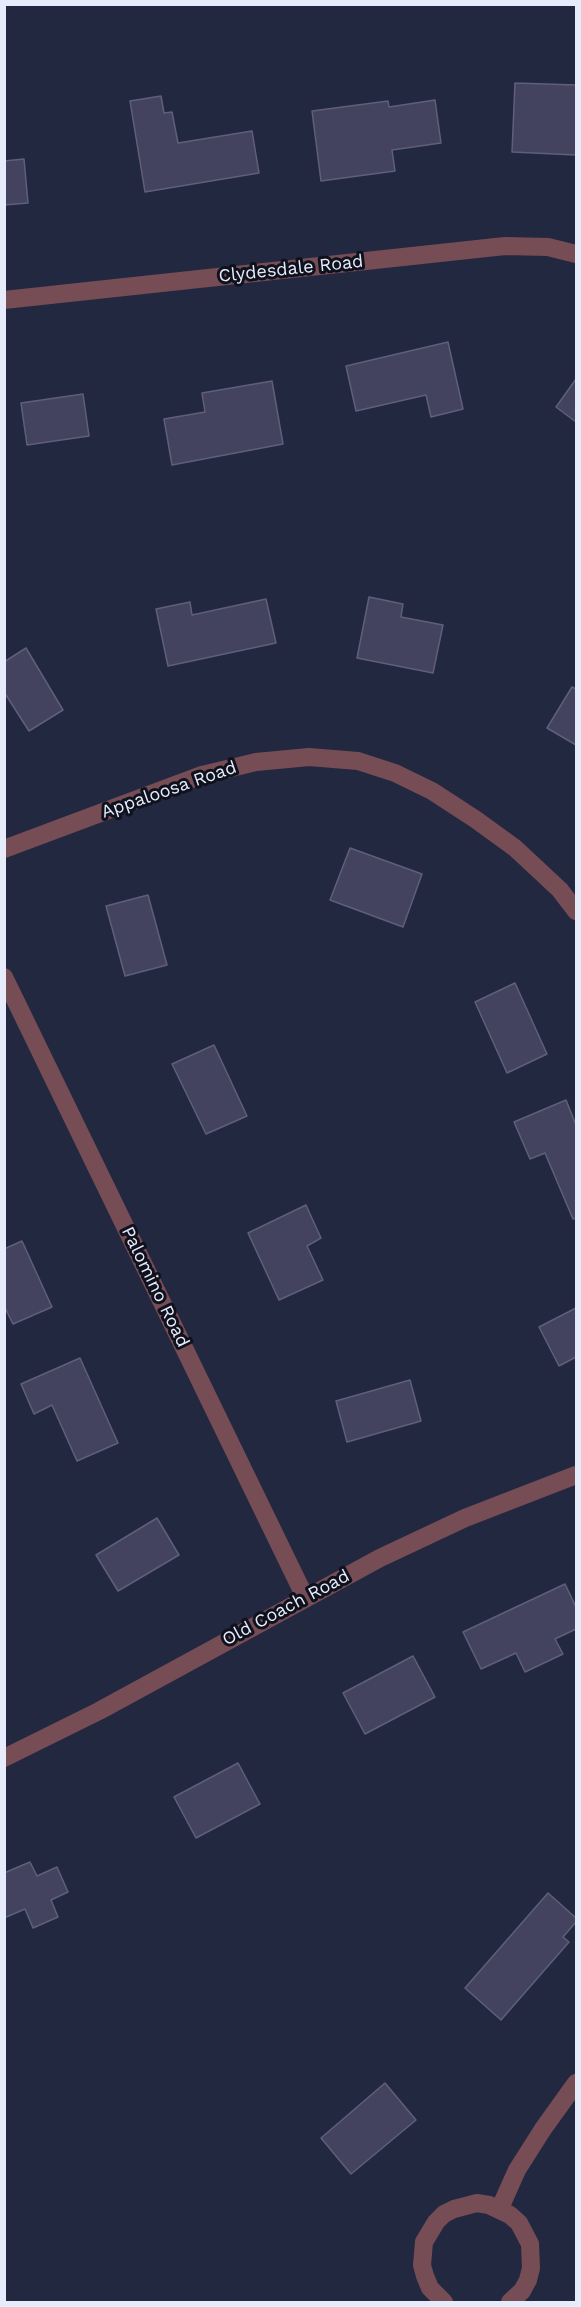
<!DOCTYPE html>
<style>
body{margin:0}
#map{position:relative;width:581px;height:2307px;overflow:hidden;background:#232841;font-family:"Work Sans",sans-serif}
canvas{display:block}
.frame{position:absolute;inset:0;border:6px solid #e7ecfd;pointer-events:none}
</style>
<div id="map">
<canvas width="581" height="2307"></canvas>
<div class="frame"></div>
</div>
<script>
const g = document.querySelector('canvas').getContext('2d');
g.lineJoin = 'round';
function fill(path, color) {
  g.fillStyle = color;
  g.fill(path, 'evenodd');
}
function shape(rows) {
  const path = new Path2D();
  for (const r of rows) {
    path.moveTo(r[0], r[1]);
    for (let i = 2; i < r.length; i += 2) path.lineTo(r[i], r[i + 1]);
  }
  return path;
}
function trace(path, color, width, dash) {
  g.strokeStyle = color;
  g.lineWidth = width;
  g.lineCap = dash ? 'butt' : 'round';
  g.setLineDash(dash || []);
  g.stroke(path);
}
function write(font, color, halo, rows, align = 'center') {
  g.font = font + ' "Work Sans",sans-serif';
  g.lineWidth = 6;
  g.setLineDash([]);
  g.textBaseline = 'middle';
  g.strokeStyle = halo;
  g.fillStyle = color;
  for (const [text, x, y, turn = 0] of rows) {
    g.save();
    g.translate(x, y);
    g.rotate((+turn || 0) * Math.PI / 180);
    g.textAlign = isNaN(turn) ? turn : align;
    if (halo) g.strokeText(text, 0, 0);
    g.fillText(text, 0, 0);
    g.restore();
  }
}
const building = shape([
 [515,83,576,85,576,155,512,152,515,83],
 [161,96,164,113,172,112,178,143,252,131,259,173,145,192,130,101,161,96],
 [435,100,441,143,392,150,395,171,321,181,312,111,388,101,389,107,435,100],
 [24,159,28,203,4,205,4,161,24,159],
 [448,342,463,409,431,417,426,395,356,411,346,366,448,342],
 [576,379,576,422,556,407,576,379],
 [272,381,283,444,172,465,164,419,205,412,202,393,272,381],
 [83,394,89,436,27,445,21,403,83,394],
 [369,597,403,604,401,617,443,625,433,673,357,658,369,597],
 [266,599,276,643,168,666,156,609,190,602,192,615,266,599],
 [26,648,63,710,29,731,4,692,4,662,26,648],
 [572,687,576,689,576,745,547,728,572,687],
 [350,848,422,874,403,927,330,900,350,848],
 [148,895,167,965,125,976,106,906,148,895],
 [515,983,547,1054,507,1073,475,1002,515,983],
 [214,1045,247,1116,206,1134,172,1064,214,1045],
 [566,1100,576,1125,576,1218,573,1219,545,1153,530,1159,514,1122,566,1100],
 [306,1205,321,1238,307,1246,323,1280,279,1300,248,1233,306,1205],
 [22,1241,52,1307,13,1324,4,1306,4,1249,22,1241],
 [576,1308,576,1357,559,1366,539,1327,576,1308],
 [80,1358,118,1443,77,1461,52,1405,34,1414,21,1384,80,1358],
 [410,1380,421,1421,347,1442,336,1401,410,1380],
 [157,1518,179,1555,118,1591,96,1555,157,1518],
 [565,1584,576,1607,576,1629,555,1639,563,1654,525,1672,516,1653,481,1669,463,1632,565,1584],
 [413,1656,435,1697,365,1734,343,1693,413,1656],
 [238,1763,260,1804,196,1838,174,1797,238,1763],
 [30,1862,37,1876,57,1867,68,1892,51,1900,58,1917,33,1928,25,1909,4,1918,4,1873,30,1862],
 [548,1893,576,1918,576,1922,563,1937,569,1942,501,2020,465,1988,548,1893],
 [385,2083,416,2120,351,2174,321,2138,385,2083]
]);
const street = shape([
 [4,300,505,246,548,247,576,254],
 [4,849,202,775,256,762,309,757,358,761,395,773,432,791,475,819,515,848,560,890,576,911],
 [4,977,305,1597],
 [4,1758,99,1711,380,1558,465,1518,576,1475],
 [500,2208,517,2170,543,2129,576,2083],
 [444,2302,430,2288,425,2276,422,2265,424,2242,436,2222,444,2214,454,2209,477,2203,489,2205,510,2215,519,2223,530,2244,531,2268,528,2280,522,2291,510,2302]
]);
const streetNames = [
 ["Clydesdale Road",291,269,-6],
 ["Appaloosa Road",169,790,-19],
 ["Palomino Road",155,1287,64],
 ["Old Coach Road",286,1608,-28]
];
fill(building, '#44435f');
trace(building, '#5f5f7c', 1.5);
trace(street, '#774d55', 18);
write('18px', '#e7ecfd', '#0f121d', streetNames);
</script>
